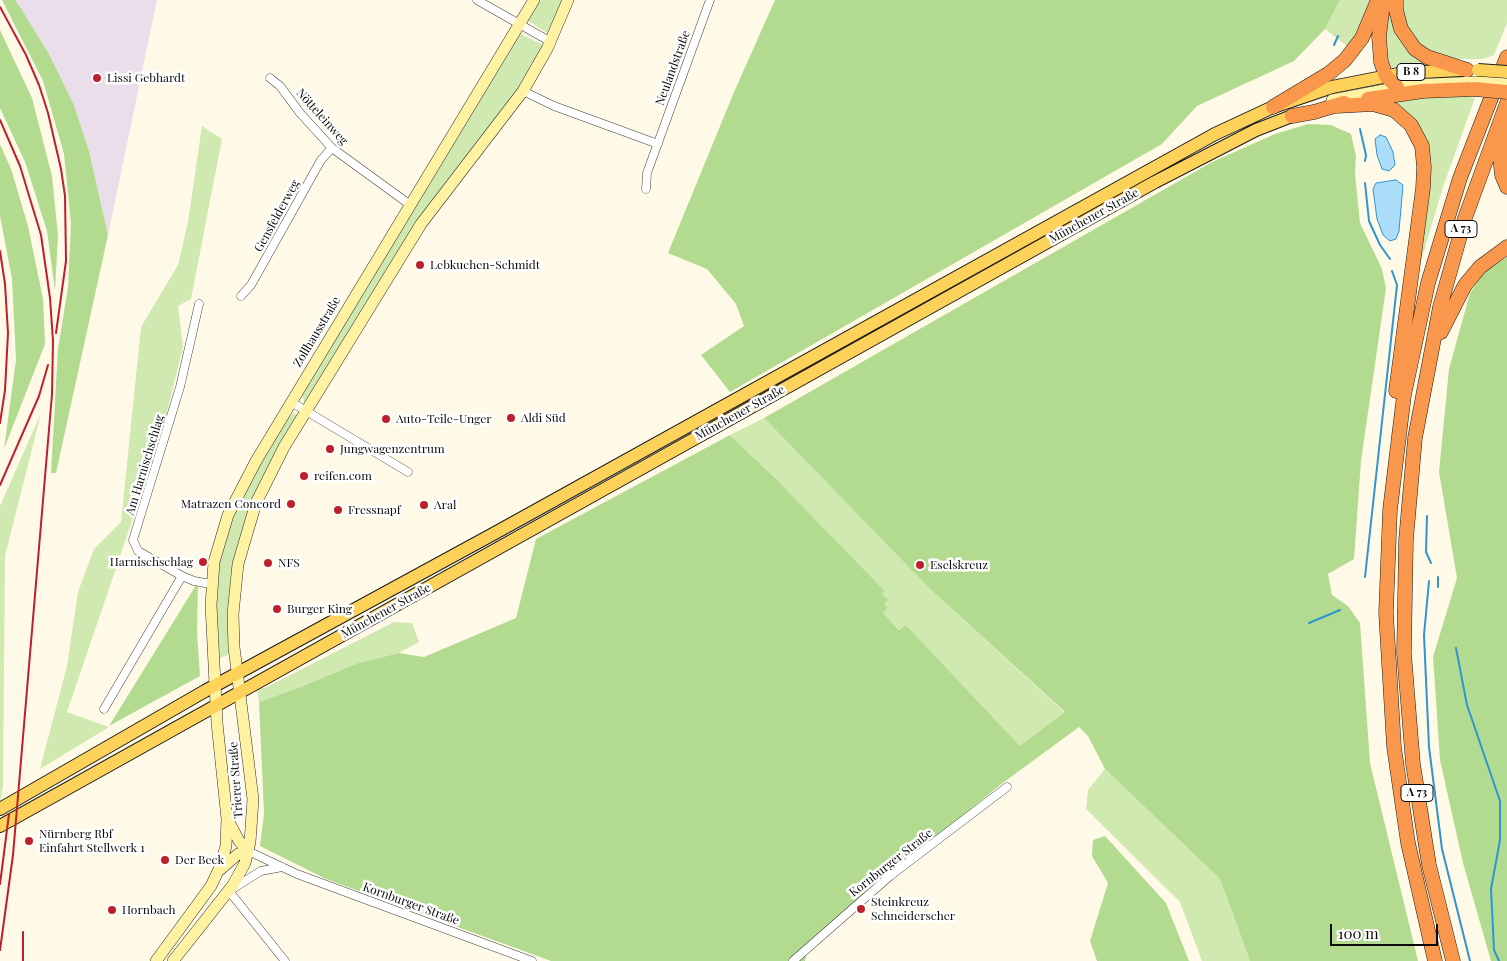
<!DOCTYPE html>
<meta charset="utf-8">
<style>
body{margin:0}
#map{position:relative;width:1507px;height:961px;overflow:hidden;background:#fffae8;font-family:"Playfair Display",serif}
canvas{display:block}
.scale{position:absolute;left:1330px;top:924px;width:108px;height:22px;box-sizing:border-box;border:2px solid #0a0a0a;border-top:0;padding-left:6px;font-size:15px;line-height:18px;white-space:nowrap;color:#0a0a0a;-webkit-text-stroke:4px #fff;paint-order:stroke}
</style>
<div id="map">
<canvas width="1507" height="961"></canvas>
<div class="scale">100 m</div>
</div>
<script>
const g = document.querySelector('canvas').getContext('2d');
g.lineJoin = 'round';
function fill(path, color) {
  g.fillStyle = color;
  g.fill(path, 'evenodd');
}
function shape(rows) {
  const path = new Path2D();
  for (const r of rows) {
    path.moveTo(r[0], r[1]);
    for (let i = 2; i < r.length; i += 2) path.lineTo(r[i], r[i + 1]);
  }
  return path;
}
function trace(path, color, width, dash) {
  g.strokeStyle = color;
  g.lineWidth = width;
  g.lineCap = dash ? 'butt' : 'round';
  g.setLineDash(dash || []);
  g.stroke(path);
}
function write(font, color, halo, rows, align = 'center') {
  g.font = font + ' "Playfair Display",serif';
  g.lineWidth = 5;
  g.setLineDash([]);
  g.textBaseline = 'middle';
  g.strokeStyle = halo;
  g.fillStyle = color;
  for (const [text, x, y, turn = 0] of rows) {
    g.save();
    g.translate(x, y);
    g.rotate((+turn || 0) * Math.PI / 180);
    g.textAlign = isNaN(turn) ? turn : align;
    if (halo) g.strokeText(text, 0, 0);
    g.fillText(text, 0, 0);
    g.restore();
  }
}
const industrial = shape([
 [15,0,157,0,108,235,89,151,74,105,49,54]
]);
const green = shape([
 [541,0,567,0,549,34,528,21],
 [1340,0,1372,0,1358,36,1348,47,1325,29],
 [1403,0,1507,0,1507,23,1494,55,1483,59,1451,59,1435,55,1419,45,1406,26,1402,7],
 [1389,6,1427,64,1427,66,1389,67,1386,38],
 [519,33,543,45,538,67,444,192,307,403,304,401,301,392],
 [1468,96,1475,98,1443,187,1420,264,1431,166,1430,148,1417,122,1400,107,1388,102,1420,97],
 [202,126,222,139,191,299,178,306,183,347,161,436,67,712,109,727,40,769,67,666,78,592,94,549,121,522,141,327,178,265,188,222],
 [41,413,5,556,3,787,0,803,0,506],
 [294,413,297,415,241,538,231,654,220,658,216,607,220,550,239,500,286,420],
 [764,418,930,589,1065,713,1020,746,906,625,900,630,882,613,888,607,882,594,885,591,777,480,730,435],
 [394,622,412,623,419,642,399,653,358,663,298,688,259,702,257,688,265,688],
 [1105,769,1220,879,1250,961,1202,961,1180,902,1086,809,1088,790]
]);
const forest = shape([
 [2,0,15,0,20,7,49,54,74,105,89,151,108,235,56,473,51,473,58,349,68,287,71,224,64,154,43,81],
 [775,0,1340,0,1325,29,1294,61,1197,106,1162,144,730,392,701,355,744,326,736,304,707,269,668,253,734,92],
 [0,30,32,98,52,176,58,236,55,291,47,231,25,162,0,108],
 [1308,124,1331,125,1351,134,1356,156,1355,174,1360,223,1382,269,1386,288,1361,461,1354,559,1328,574,1332,595,1348,606,1360,623,1370,763,1418,961,1250,961,1220,879,1105,769,1088,736,1079,727,1000,785,810,940,805,961,551,961,326,879,260,846,264,814,259,702,298,688,358,663,399,653,424,657,516,618,536,539,730,435,777,480,885,591,882,594,888,600,885,603,888,607,883,613,899,630,906,625,1020,746,1065,712,930,589,764,418,1212,162,1275,134],
 [0,144,11,169,28,226,43,299,45,344,4,449,16,360,12,279,0,216],
 [1507,257,1507,961,1491,961,1463,863,1440,760,1433,657,1457,578,1439,472,1449,369,1470,293,1483,273],
 [198,582,197,633,200,676,109,726],
 [1105,836,1166,903,1189,961,1097,961,1090,941,1108,883,1092,856,1093,840]
]);
const water = shape([
 [1380,135,1386,137,1393,152,1395,165,1389,171,1382,169,1377,155,1375,139,1380,135],
 [1396,180,1403,185,1399,231,1396,239,1390,241,1383,235,1377,219,1373,189,1376,183,1396,180]
]);
const stream = shape([
 [1334,45,1338,36],
 [1360,129,1366,155,1365,161],
 [1365,183,1369,221,1380,245,1390,259],
 [1427,516,1426,552,1431,563],
 [1365,577,1397,285,1392,271],
 [1429,581,1424,635,1429,747,1442,849,1470,961],
 [1438,587,1438,577],
 [1309,623,1340,610],
 [1456,648,1467,705,1500,801,1500,840,1491,889,1494,950,1499,961]
]);
const minor = shape([
 [477,0,551,42],
 [270,78,280,86,300,113,332,148,409,204],
 [523,91,554,106,658,144],
 [646,189,647,173,710,0],
 [241,296,251,285,321,160,332,148],
 [199,304,180,387,133,540,138,551,182,576,194,581,211,584],
 [291,402,408,472],
 [104,709,182,576],
 [248,851,297,874,532,961],
 [282,867,261,871,229,891,285,961],
 [793,961,890,876,1007,787]
]);
const secondary = shape([
 [1332,100,1410,85,1476,82],
 [228,820,239,841,248,851],
 [221,869,238,854,248,851],
 [156,961,211,886,220,867,226,846,227,819,217,723,211,605,214,562,228,515,256,461,534,0],
 [173,961,233,885,245,863,250,842,253,799,234,647,233,614,238,564,256,503,284,447,421,224,523,91,547,49,568,0]
]);
const primary = shape([
 [0,809,205,691,495,533,1215,134,1273,107,1332,87,1403,73,1461,70],
 [0,826,1155,182,1256,130,1292,116]
]);
const motorway = shape([
 [1396,0,1396,10,1401,29,1415,49,1427,57,1467,70],
 [1383,3,1379,37,1381,62,1386,76,1397,87],
 [1368,99,1423,91,1474,89],
 [1337,106,1373,104,1394,110,1411,125,1422,146,1424,167,1423,188,1396,391],
 [1273,107,1328,74,1345,60,1362,38,1378,0],
 [1292,116,1314,112,1344,103],
 [1507,124,1500,158,1502,175,1507,187],
 [1441,332,1465,285,1480,267,1507,247],
 [1435,961,1408,843,1394,747,1386,613,1390,510,1404,395,1428,283,1460,178,1507,57],
 [1453,961,1429,865,1413,764,1404,653,1406,540,1415,438,1440,307,1465,218,1507,103]
]);
const rail = shape([
 [0,7,26,55,39,85,48,113,61,169,65,196,66,261,56,333],
 [0,120,20,166,41,235,50,298,53,341,52,394,13,855,0,950],
 [0,251,5,284,8,333,5,390,0,423],
 [0,485,39,396,48,365],
 [0,884,9,814],
 [23,961,23,932]
]);
const secondaryBridge = shape([
 [1476,82,1507,84]
]);
const primaryBridge = shape([
 [1478,70,1507,72]
]);
const motorwayBridge = shape([
 [1474,89,1507,92]
]);
const markers = [
 [97,78,5,"#bd202a"],
 [420,265,5,"#bd202a"],
 [511,418,5,"#bd202a"],
 [386,419,5,"#bd202a"],
 [330,449,5,"#bd202a"],
 [304,476,5,"#bd202a"],
 [291,504,5,"#bd202a"],
 [424,505,5,"#bd202a"],
 [338,510,5,"#bd202a"],
 [203,562,5,"#bd202a"],
 [268,563,5,"#bd202a"],
 [920,565,5,"#bd202a"],
 [277,609,5,"#bd202a"],
 [29,841,5,"#bd202a"],
 [165,860,5,"#bd202a"],
 [861,909,5,"#bd202a"],
 [112,910,5,"#bd202a"]
];
const shields = [
 [1411,72,28],
 [1461,229,32],
 [1417,793,32]
];
const shieldNames = [
 ["B 8",1411,72],
 ["A 73",1461,229],
 ["A 73",1417,793]
];
const streetNames = [
 ["Neulandstraße",673,68,-70],
 ["Nötteleinweg",322,117,48],
 ["Gensfelderweg",277,216,-61],
 ["Münchener Straße",1094,216,-29],
 ["Zollhausstraße",317,332,-59],
 ["Münchener Straße",740,413,-29],
 ["Am Harnischschlag",145,465,-73],
 ["Münchener Straße",386,611,-29],
 ["Trierer Straße",236,780,-94],
 ["Kornburger Straße",891,863,-38],
 ["Kornburger Straße",411,904,20]
];
const poiNames = [
 ["Lissi Gebhardt",107,78],
 ["Lebkuchen-Schmidt",430,265],
 ["Aldi Süd",521,418],
 ["Auto-Teile-Unger",396,419],
 ["Jungwagenzentrum",340,449],
 ["reifen.com",314,476],
 ["Matrazen Concord",281,504,"right"],
 ["Aral",434,505],
 ["Fressnapf",348,510],
 ["Harnischschlag",193,562,"right"],
 ["NFS",278,563],
 ["Eselskreuz",930,565],
 ["Burger King",287,609],
 ["Nürnberg Rbf",39,834],
 ["Einfahrt Stellwerk 1",39,848],
 ["Der Beck",175,860],
 ["Steinkreuz",871,902],
 ["Schneiderscher",871,916],
 ["Hornbach",122,910]
];
fill(industrial, '#e9deea');
fill(green, '#d0e9b1');
fill(forest, '#b3db90');
fill(water, '#abddf8');
trace(water, '#3094d1', 1);
trace(stream, '#3094d1', 2);
trace(minor, '#3d3d3d', 9);
trace(secondary, '#2c2c2c', 12);
trace(primary, '#1b1b1b', 14);
trace(motorway, '#1b1b1b', 15);
trace(minor, '#fff', 8);
trace(secondary, '#fff3a3', 11);
trace(primary, '#fdd25a', 12);
trace(motorway, '#f9984c', 14);
trace(rail, '#bd202a', 2);
trace(secondaryBridge, '#2c2c2c', 12, []);
trace(primaryBridge, '#1b1b1b', 14, []);
trace(motorwayBridge, '#1b1b1b', 15, []);
trace(secondaryBridge, '#fff3a3', 11);
trace(primaryBridge, '#fdd25a', 12);
trace(motorwayBridge, '#f9984c', 14);
for (const [x, y, r, color] of markers) {
  const dot = new Path2D();
  dot.arc(x, y, r, 0, 2 * Math.PI);
  g.fillStyle = color;
  g.fill(dot);
  trace(dot, '#fff', 2);
}
for (const [x, y, w] of shields) {
  const box = new Path2D();
  box.roundRect(x - w / 2, y - 8.5, w, 17, 4);
  g.fillStyle = '#fff';
  g.fill(box);
  trace(box, '#0a0a0a', 1);
}
write('bold 11px', '#0a0a0a', null, shieldNames);
write('12px', '#0a0a0a', '#fff', streetNames);
write('12px', '#0a0a0a', '#fff', poiNames, 'left');
</script>
